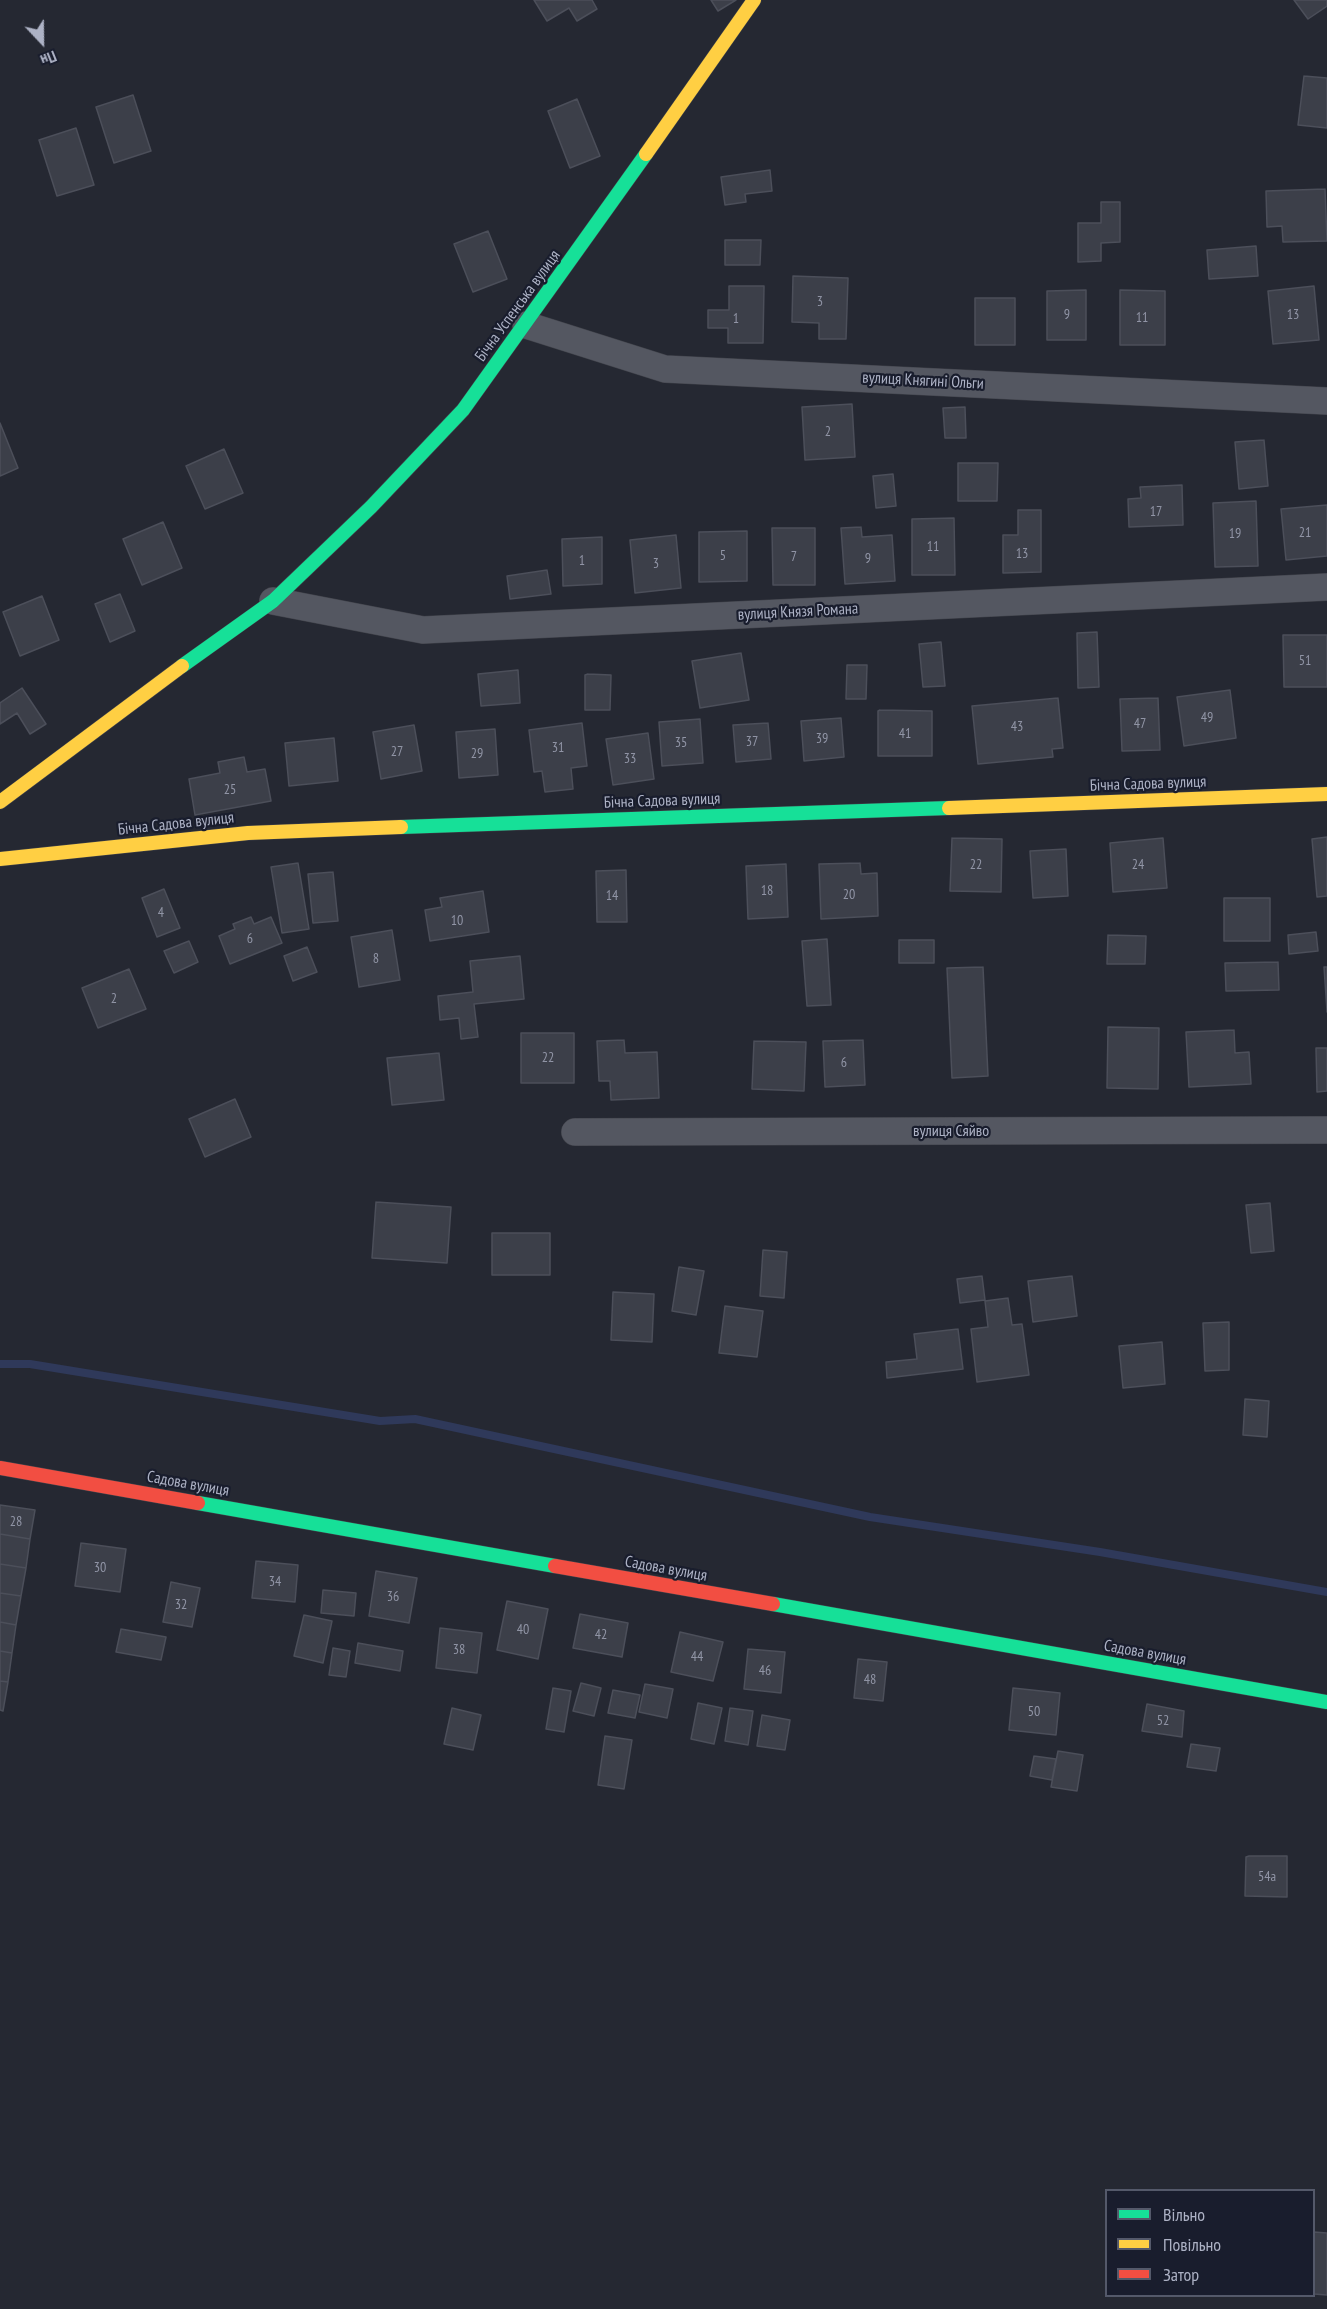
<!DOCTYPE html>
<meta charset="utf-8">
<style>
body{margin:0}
#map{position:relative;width:1327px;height:2309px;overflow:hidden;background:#252832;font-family:"PT Sans Narrow",sans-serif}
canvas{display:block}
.legend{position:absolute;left:1105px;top:2189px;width:210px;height:108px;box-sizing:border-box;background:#191d2d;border:2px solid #54596a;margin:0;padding:8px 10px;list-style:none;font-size:18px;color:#adb2c5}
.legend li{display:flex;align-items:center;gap:12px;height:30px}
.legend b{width:30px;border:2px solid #54596a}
.north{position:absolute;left:12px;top:12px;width:60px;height:60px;-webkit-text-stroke:4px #191d2d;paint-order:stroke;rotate:158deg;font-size:16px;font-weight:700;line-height:24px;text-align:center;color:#adb2c5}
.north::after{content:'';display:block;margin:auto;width:21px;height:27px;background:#adb2c5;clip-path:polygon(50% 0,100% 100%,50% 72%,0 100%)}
</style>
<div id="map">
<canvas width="1327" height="2309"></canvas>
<ul class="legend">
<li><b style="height:8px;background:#16e098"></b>Вільно</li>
<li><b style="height:8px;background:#ffcf43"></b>Повільно</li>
<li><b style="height:8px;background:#f24e42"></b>Затор</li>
</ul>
<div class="north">Пн</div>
</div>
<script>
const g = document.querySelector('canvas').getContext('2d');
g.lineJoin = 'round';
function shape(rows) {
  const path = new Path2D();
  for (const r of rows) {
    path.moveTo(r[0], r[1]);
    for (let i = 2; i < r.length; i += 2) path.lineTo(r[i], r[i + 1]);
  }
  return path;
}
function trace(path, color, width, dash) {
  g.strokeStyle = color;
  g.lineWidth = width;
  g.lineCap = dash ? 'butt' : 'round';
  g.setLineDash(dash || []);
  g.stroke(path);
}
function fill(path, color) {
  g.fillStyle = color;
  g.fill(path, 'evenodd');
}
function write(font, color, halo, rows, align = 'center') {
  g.font = font + ' "PT Sans Narrow",sans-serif';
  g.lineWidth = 4.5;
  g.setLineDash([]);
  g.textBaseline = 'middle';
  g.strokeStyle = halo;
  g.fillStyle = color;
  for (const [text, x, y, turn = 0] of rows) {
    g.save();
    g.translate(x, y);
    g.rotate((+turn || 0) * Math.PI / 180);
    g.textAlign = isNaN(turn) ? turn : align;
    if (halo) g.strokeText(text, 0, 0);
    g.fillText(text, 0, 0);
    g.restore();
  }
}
const stream = shape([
 [0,1364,30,1364,380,1421,415,1419,870,1517,1100,1552,1327,1592]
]);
const building = shape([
 [534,0,592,0,597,9,577,21,569,8,547,21,534,0],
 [711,0,736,0,718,11,711,0],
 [1294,0,1327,0,1327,6,1308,19,1294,0],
 [1304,76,1327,78,1327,128,1298,125,1304,76],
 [133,95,151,151,114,163,96,107,133,95],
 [577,99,600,156,570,168,548,111,577,99],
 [76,128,94,185,57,196,39,140,76,128],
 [770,170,772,191,745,194,746,202,725,205,721,177,770,170],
 [1325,189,1327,241,1283,242,1282,226,1267,227,1266,191,1325,189],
 [1101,202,1120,202,1120,242,1101,243,1101,261,1078,262,1078,223,1101,223,1101,202],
 [488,231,507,279,473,292,454,244,488,231],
 [725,240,761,240,760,265,725,265,725,240],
 [1256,246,1258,276,1209,279,1207,250,1256,246],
 [793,276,848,278,846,339,819,339,819,323,792,322,793,276],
 [729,286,764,286,763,343,728,343,728,328,708,328,708,310,729,310,729,286],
 [1314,286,1319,340,1273,344,1268,291,1314,286],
 [1086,290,1086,340,1047,340,1047,291,1086,290],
 [1120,290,1165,291,1165,345,1120,345,1120,290],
 [975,298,1015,298,1015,345,975,345,975,298],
 [852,404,855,457,805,460,802,407,852,404],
 [965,407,966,438,945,438,943,408,965,407],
 [0,423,18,468,0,476,0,423],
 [1264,440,1268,486,1239,489,1235,442,1264,440],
 [224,449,243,493,205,509,186,466,224,449],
 [958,463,998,463,997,501,958,501,958,463],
 [893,474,896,506,876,508,873,476,893,474],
 [1182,485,1183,525,1129,527,1128,499,1141,498,1140,487,1182,485],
 [1256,501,1258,566,1215,567,1213,503,1256,501],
 [1327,505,1327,556,1286,560,1281,509,1327,505],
 [1018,510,1041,510,1041,572,1003,573,1003,535,1018,535,1018,510],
 [954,518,955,575,912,575,912,519,954,518],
 [163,522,182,568,142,585,123,539,163,522],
 [861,527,862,537,892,535,895,581,845,584,841,528,861,527],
 [772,528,815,528,815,585,773,585,772,528],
 [747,531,747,581,699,582,699,532,747,531],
 [676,535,681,588,635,593,630,540,676,535],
 [602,537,602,584,563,586,562,539,602,537],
 [547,570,551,594,510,599,507,576,547,570],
 [120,594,135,631,110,642,95,604,120,594],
 [42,596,59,640,20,656,3,612,42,596],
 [1097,632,1099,687,1078,688,1077,633,1097,632],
 [1283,635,1327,635,1327,687,1284,687,1283,635],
 [941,642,945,686,923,687,919,644,941,642],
 [741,653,749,700,700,708,692,661,741,653],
 [847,665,867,665,866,699,846,699,847,665],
 [518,670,520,703,481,706,478,674,518,670],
 [588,674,611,675,610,710,585,710,585,675,588,674],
 [22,688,46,724,30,734,17,713,0,724,0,703,22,688],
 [1230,690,1236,738,1184,746,1177,697,1230,690],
 [1058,698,1063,748,1052,749,1053,757,978,764,972,706,1058,698],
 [1158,698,1160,750,1122,751,1120,699,1158,698],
 [880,710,932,711,932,756,878,756,878,711,880,710],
 [841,718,844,757,804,761,801,721,841,718],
 [700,719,703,763,662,766,659,722,700,719],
 [582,723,587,766,571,768,573,789,545,792,542,771,534,772,529,730,582,723],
 [768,723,771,759,736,762,733,725,768,723],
 [414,725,422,771,381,779,373,732,414,725],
 [495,729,498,775,459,778,456,732,495,729],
 [648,733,654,779,613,785,606,739,648,733],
 [334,738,338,781,289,786,285,743,334,738],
 [244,757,247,772,265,769,271,801,195,815,189,779,220,773,218,762,244,757],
 [1327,837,1327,896,1317,897,1312,839,1327,837],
 [952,838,1002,839,1001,892,950,891,952,838],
 [1163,838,1167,888,1113,892,1110,843,1163,838],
 [1066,849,1068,896,1033,898,1030,851,1066,849],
 [298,863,309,929,282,933,271,867,298,863],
 [860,863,861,874,877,873,878,916,821,919,819,864,860,863],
 [786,864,788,917,748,919,746,866,786,864],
 [626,870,627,922,597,922,596,871,626,870],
 [333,872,338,921,313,923,308,874,333,872],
 [164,889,180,928,157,937,142,898,164,889],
 [483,891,489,932,430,941,425,910,442,907,440,898,483,891],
 [1224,898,1270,898,1270,941,1224,941,1224,898],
 [251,917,254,924,271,917,282,943,230,964,219,936,235,929,233,924,251,917],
 [392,930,400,980,359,987,351,937,392,930],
 [1316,932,1318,951,1289,954,1288,935,1316,932],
 [1108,935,1146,936,1145,964,1107,964,1108,935],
 [827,939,831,1005,807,1006,802,941,827,939],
 [899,940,934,940,934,963,899,963,899,940],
 [189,941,198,962,174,973,164,951,189,941],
 [307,947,317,972,293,981,284,956,307,947],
 [520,956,524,999,474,1004,478,1037,461,1039,459,1018,440,1020,438,996,473,992,470,961,520,956],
 [1278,962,1279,990,1226,991,1225,963,1278,962],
 [983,967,988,1076,952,1078,947,968,983,967],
 [1324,967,1327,967,1327,1012,1327,1011,1324,967],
 [129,969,146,1009,98,1028,82,988,129,969],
 [1108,1027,1159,1028,1158,1089,1107,1088,1108,1027],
 [1234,1030,1235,1053,1249,1052,1251,1084,1189,1087,1186,1032,1234,1030],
 [521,1033,574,1033,574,1083,521,1083,521,1033],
 [624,1040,625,1053,657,1052,659,1098,611,1100,610,1081,599,1081,597,1041,624,1040],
 [863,1040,865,1085,825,1087,823,1041,863,1040],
 [754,1041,806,1042,804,1091,752,1089,754,1041],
 [1316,1048,1327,1048,1327,1091,1317,1092,1316,1048],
 [439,1053,444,1100,392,1105,387,1058,439,1053],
 [235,1099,251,1137,205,1157,189,1119,235,1099],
 [376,1202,451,1207,447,1263,372,1258,376,1202],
 [1270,1203,1274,1251,1251,1253,1246,1205,1270,1203],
 [492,1233,550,1233,550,1275,492,1275,492,1233],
 [763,1250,787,1252,784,1298,760,1296,763,1250],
 [679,1267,704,1271,696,1315,672,1311,679,1267],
 [982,1276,985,1300,960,1303,957,1279,982,1276],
 [1072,1276,1077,1316,1033,1322,1028,1281,1072,1276],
 [613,1292,654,1294,652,1342,611,1340,613,1292],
 [1008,1298,1012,1325,1022,1324,1029,1375,977,1382,971,1329,988,1327,985,1301,1008,1298],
 [725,1306,763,1311,757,1357,719,1353,725,1306],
 [1229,1322,1229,1370,1205,1371,1203,1323,1229,1322],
 [958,1329,963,1369,887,1378,886,1362,917,1359,914,1334,958,1329],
 [1162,1342,1165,1384,1123,1388,1119,1346,1162,1342],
 [1245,1399,1269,1401,1267,1437,1243,1435,1245,1399],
 [0,1505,35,1510,30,1539,0,1534,0,1505],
 [0,1534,30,1539,26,1568,0,1564,0,1534],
 [81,1543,126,1549,120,1592,75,1586,81,1543],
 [256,1561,298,1565,295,1602,252,1598,256,1561],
 [0,1564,26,1568,21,1596,0,1593,0,1564],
 [376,1571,417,1578,409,1623,369,1616,376,1571],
 [171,1582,200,1588,192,1627,163,1622,171,1582],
 [323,1590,356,1593,354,1616,321,1613,323,1590],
 [0,1593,21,1596,16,1625,0,1622,0,1593],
 [507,1601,548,1609,538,1659,497,1650,507,1601],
 [580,1614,628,1623,622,1657,573,1648,580,1614],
 [304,1615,332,1621,323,1663,294,1656,304,1615],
 [0,1622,16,1625,12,1653,0,1651,0,1622],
 [440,1628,482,1633,477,1673,436,1668,440,1628],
 [121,1629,166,1637,161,1660,116,1652,121,1629],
 [680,1632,723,1642,713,1681,671,1672,680,1632],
 [358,1643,403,1651,400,1671,355,1663,358,1643],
 [333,1648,350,1651,346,1677,329,1675,333,1648],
 [748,1649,785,1652,781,1693,744,1689,748,1649],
 [0,1651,12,1653,8,1682,0,1681,0,1651],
 [858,1659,887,1662,883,1701,854,1698,858,1659],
 [0,1681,8,1682,3,1711,0,1710,0,1681],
 [581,1683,601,1688,594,1716,573,1711,581,1683],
 [645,1684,673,1689,667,1718,639,1712,645,1684],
 [553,1688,571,1691,564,1732,546,1729,553,1688],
 [1013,1688,1060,1693,1056,1735,1009,1730,1013,1688],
 [613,1690,640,1695,635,1718,608,1713,613,1690],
 [698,1703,722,1708,714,1744,691,1739,698,1703],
 [1147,1704,1184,1711,1182,1737,1142,1731,1147,1704],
 [452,1708,481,1715,473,1750,444,1744,452,1708],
 [730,1708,753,1711,748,1745,725,1741,730,1708],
 [762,1715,790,1720,785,1750,757,1746,762,1715],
 [605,1736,632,1740,624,1789,598,1785,605,1736],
 [1191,1744,1220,1748,1216,1771,1187,1767,1191,1744],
 [1058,1751,1083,1755,1077,1791,1051,1787,1058,1751],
 [1034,1756,1056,1759,1052,1780,1030,1776,1034,1756],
 [1249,1856,1287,1856,1287,1897,1245,1896,1246,1857,1249,1856],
 [1314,2232,1327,2233,1327,2295,1314,2294,1314,2232]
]);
const street = shape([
 [526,325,665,369,1327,401],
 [273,601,423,630,1327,587],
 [575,1132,1327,1130]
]);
const fast = shape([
 [182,666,273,601,371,507,463,410,646,154],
 [401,827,949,808],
 [198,1503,555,1566],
 [773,1604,1327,1702]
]);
const slow = shape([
 [646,154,754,0],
 [0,802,182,666],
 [949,808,1327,794],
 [0,859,248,833,401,827]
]);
const jam = shape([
 [0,1468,198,1503],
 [555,1566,773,1604]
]);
const numberNames = [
 ["3",820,302],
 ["9",1067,315],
 ["13",1293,315],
 ["11",1142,318],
 ["1",736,319],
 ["2",828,432],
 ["17",1156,512],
 ["21",1305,533],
 ["19",1235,534],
 ["11",933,547],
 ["13",1022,554],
 ["5",723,556],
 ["7",794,557],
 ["9",868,559],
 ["1",582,561],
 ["3",656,564],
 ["51",1305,661],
 ["49",1207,718],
 ["47",1140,724],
 ["43",1017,727],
 ["41",905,734],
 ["39",822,739],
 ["37",752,742],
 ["35",681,743],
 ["31",558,748],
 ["27",397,752],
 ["29",477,754],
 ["33",630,759],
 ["25",230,790],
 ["22",976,865],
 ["24",1138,865],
 ["18",767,891],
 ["20",849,895],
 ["14",612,896],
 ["4",161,913],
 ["10",457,921],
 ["6",250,939],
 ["8",376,959],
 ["2",114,999],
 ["22",548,1058],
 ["6",844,1063],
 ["28",16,1522],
 ["30",100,1568],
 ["34",275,1582],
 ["36",393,1597],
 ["32",181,1605],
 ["40",523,1630],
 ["42",601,1635],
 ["38",459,1650],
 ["44",697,1657],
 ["46",765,1671],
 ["48",870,1680],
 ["50",1034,1712],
 ["52",1163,1721],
 ["54а",1267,1877]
];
const streetNames = [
 ["Бічна Успенська вулиця",518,306,-54],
 ["вулиця Княгині Ольги",923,381,3],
 ["вулиця Князя Романа",798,612,-3],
 ["Бічна Садова вулиця",1148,784,-2],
 ["Бічна Садова вулиця",662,801,-2],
 ["Бічна Садова вулиця",176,824,-6],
 ["вулиця Сяйво",951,1131],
 ["Садова вулиця",188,1484,10],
 ["Садова вулиця",666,1569,10],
 ["Садова вулиця",1145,1653,10]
];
trace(stream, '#2f395a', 8);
fill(building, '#3c3f49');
trace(building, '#4c4f5a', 1.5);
trace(street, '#41434b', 28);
trace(fast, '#41434b', 15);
trace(slow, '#41434b', 15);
trace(jam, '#41434b', 15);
trace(street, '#545761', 27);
trace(fast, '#16e098', 14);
trace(slow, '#ffcf43', 14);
trace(jam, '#f24e42', 14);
write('14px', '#9195a6', null, numberNames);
write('16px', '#adb2c5', '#191d2d', streetNames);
</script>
